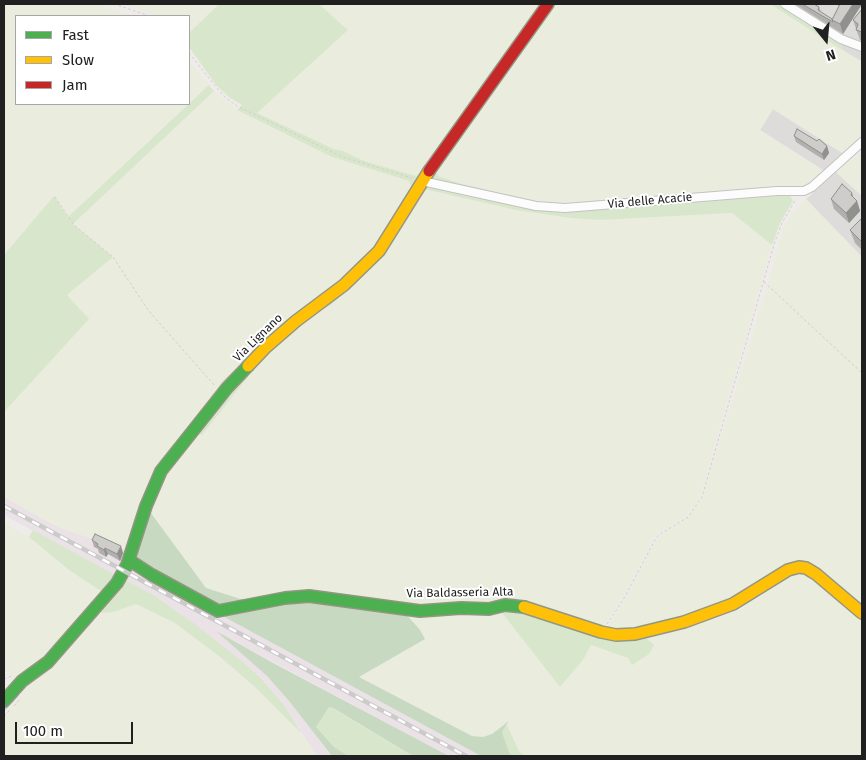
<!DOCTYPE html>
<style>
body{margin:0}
#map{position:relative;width:866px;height:760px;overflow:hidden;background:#edece9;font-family:"Fira Sans",sans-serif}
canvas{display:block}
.frame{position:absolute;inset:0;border:5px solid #202020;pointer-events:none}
.legend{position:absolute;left:15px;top:15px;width:175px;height:90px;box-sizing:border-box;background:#fff;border:1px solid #a6a6a6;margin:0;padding:6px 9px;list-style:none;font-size:15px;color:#202020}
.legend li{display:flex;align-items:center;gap:10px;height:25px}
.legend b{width:25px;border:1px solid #a6a6a6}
.north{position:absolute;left:801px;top:15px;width:50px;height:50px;-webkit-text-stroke:4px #fff;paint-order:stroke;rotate:163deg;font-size:14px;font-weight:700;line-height:20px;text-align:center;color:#202020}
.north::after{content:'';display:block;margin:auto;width:18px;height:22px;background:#202020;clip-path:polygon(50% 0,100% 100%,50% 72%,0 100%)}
.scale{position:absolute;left:15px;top:722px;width:118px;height:22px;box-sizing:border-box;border:2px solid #202020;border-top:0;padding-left:6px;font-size:15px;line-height:18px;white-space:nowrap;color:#202020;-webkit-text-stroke:4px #fff;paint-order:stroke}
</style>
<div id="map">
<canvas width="866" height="760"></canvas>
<div class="frame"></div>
<ul class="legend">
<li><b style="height:6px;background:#4caf50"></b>Fast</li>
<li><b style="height:6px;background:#ffc107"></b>Slow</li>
<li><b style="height:6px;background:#c62828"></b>Jam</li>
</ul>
<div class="north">N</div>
<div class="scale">100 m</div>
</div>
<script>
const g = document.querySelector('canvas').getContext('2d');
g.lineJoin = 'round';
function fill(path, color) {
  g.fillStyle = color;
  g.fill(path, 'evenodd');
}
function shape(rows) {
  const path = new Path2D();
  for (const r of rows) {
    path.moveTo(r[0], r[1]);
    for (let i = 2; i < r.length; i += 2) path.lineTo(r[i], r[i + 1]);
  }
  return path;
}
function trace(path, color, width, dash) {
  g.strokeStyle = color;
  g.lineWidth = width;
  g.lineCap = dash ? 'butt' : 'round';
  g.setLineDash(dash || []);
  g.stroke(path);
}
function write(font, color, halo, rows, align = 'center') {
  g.font = font + ' "Fira Sans",sans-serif';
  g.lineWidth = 4;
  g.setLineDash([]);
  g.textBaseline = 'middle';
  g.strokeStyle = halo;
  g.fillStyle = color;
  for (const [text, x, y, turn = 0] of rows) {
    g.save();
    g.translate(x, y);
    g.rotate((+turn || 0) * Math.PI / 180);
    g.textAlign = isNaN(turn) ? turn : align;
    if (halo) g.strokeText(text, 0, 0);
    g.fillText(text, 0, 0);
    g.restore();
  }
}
const residential = shape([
 [788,4,862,4,862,62,842,50,836,34],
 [773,109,844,154,826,172,760,130],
 [836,172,862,196,862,257,806,199]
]);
const industrial = shape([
 [4,497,58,527,129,551,124,563,481,756,449,756,219,633,267,676,289,701,332,756,317,756,284,705,263,679,249,667,117,576,4,515]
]);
const farmland = shape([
 [4,4,94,4,133,16,16,16,16,104,188,104,68,217,54,197,4,255],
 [121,4,219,4,189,33,189,16,154,16,145,11],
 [319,4,542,4,420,174,416,176,364,161,343,151,334,149,257,113,348,30],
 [553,4,770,4,862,62,862,138,844,154,773,109,760,130,826,172,811,184,796,188,571,204,539,202,462,184,438,176,436,173,461,137,462,132],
 [189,61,209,85,189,104],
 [214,91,237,110,267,126,332,157,409,181,411,187,385,235,370,256,222,381,208,402,197,433,202,435,252,372,250,369,313,313,331,305,341,296,378,259,424,189,516,210,571,218,599,220,732,213,772,245,700,497,693,509,686,516,662,531,654,538,621,600,601,630,502,594,499,609,560,687,583,660,591,645,628,658,632,665,645,637,690,626,730,614,742,609,792,576,800,574,808,576,815,581,862,620,862,756,525,756,519,751,507,725,508,722,502,725,492,734,483,737,472,736,359,677,377,667,296,599,244,600,206,588,149,510,129,551,58,527,4,497,4,412,88,319,67,295,113,257,73,224],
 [862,151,862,196,836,172],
 [806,199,862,257,862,608,810,566,732,599,657,627,604,632,624,601,653,545,662,535,688,517,702,498,768,285,782,233,792,213],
 [4,523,29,537,69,570,104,593,108,602,101,613,136,604,176,623,198,640,255,687,302,734,317,756,4,756,4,714,22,695,13,682,9,671,4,671]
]);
const grass = shape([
 [219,4,319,4,348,30,257,113,334,149,343,151,364,161,416,176,420,174,462,132,462,137,436,172,438,176,462,184,539,202,571,204,571,211,790,195,793,201,780,223,772,245,732,213,599,220,571,218,516,210,424,189,378,259,341,296,331,305,313,313,292,330,250,369,252,372,202,435,197,433,186,449,179,455,174,445,208,402,222,381,250,356,370,256,385,235,411,187,409,181,332,157,237,110,242,105,230,98,216,85,189,47,189,33],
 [770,4,788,4,836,34,842,50],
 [209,85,214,91,73,224,113,257,67,295,89,319,4,412,4,255,54,196,68,217],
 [33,530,117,576,104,593,69,570,29,537],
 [125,580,153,595,196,625,249,667,262,679,284,705,302,734,255,687,220,657,175,623,136,604,113,612,101,613],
 [502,594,533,604,530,610,645,637,654,645,649,654,632,665,628,658,591,645,583,660,560,687,499,609],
 [329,707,332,708,413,756,348,756,333,746,315,727],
 [507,725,519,751,525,756,512,756,509,752,502,732]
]);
const forest = shape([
 [148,509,206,588,244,600,296,599,405,613,420,630,425,639,359,677,472,736,483,737,492,734,509,721,502,732,509,752,512,756,481,756,132,567],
 [216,631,275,664,449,756,413,756,333,708,329,707,316,727,333,746,348,756,332,756,289,701,267,676]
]);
const stream = shape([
 [4,710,18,695]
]);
const path = shape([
 [114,4,150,16],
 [189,53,216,87,226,98,237,106,340,156,412,178],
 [55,197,74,225,113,257,148,310,215,386],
 [764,282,862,373],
 [607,624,623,600,656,538,662,533,688,517,702,497,775,241,782,223,796,199],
 [4,679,12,676],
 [14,706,21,698],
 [4,716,11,709]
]);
const street = shape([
 [785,4,841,39,862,47],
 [422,181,536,206,565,208,777,191,804,191,812,187,862,142]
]);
const fast = shape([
 [129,560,152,575,218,611,285,598,309,596,420,611,461,608,489,609,505,605,524,607],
 [4,701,22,681,48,662,117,583,127,565,146,506,161,471,227,388,248,366]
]);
const slow = shape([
 [248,366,266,347,296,321,344,285,379,251,429,171],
 [524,607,601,632,616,635,635,634,684,622,733,604,788,570,799,567,806,568,816,574,862,613]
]);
const jam = shape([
 [429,171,548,4]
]);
const rail = shape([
 [4,506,466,756]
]);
const wall = shape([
 [795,4,814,4,819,7,821,12,832,19,839,6,835,4,862,4,843,34],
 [862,9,862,41,860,40,853,20],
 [794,136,817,141,827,146,829,153,824,160,796,142],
 [853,198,857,201,860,211,849,223,834,209,831,199],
 [862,218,862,250,855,243,850,230],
 [92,540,123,553,120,561,108,554,106,557,99,553,98,549,94,547]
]);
const shadedWall = shape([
 [853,4,862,4,843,34,840,24],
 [827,146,829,153,824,160,822,154],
 [852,193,855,203,857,201,860,211,849,223,846,213,851,195],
 [121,546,123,553,120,561,117,554],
 [105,548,108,554,106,557,104,550]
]);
const building = shape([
 [802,4,814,4,819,7,818,10,832,19,833,22,802,4],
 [840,4,853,4,840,24,832,20,840,4],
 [862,9,862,32,856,30,858,24,853,20,862,9],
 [797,129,817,141,819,139,827,146,822,154,794,136,797,129],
 [842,184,852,193,851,195,857,201,846,213,831,199,842,184],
 [862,218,862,242,850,230,862,218],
 [95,534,121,546,117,554,105,548,104,550,97,546,98,544,92,540,95,534]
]);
const streetNames = [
 ["Via delle Acacie",650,201,-5],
 ["Via Lignano",258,338,-44],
 ["Via Baldasseria Alta",460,593,-1]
];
fill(residential, '#dddcda');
fill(industrial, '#eae2e6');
fill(farmland, '#eaecde');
fill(grass, '#d8e7cb');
fill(forest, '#c8d9c1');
trace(stream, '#c0d5dd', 2.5);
trace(street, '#c3c3c1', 10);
trace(fast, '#939683', 14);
trace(slow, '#939683', 14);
trace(jam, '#939683', 14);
trace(path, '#d6cbc9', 1, [2.5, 2.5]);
trace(street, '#fcfcfc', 8);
trace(fast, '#4caf50', 11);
trace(slow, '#ffc107', 11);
trace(jam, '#c62828', 11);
trace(rail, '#cbcbca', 4.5);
trace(rail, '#fff', 2.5, [8]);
fill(wall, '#b1b0ae');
fill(shadedWall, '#90908d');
fill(building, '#cecdca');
trace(building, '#90908d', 1);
write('12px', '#202020', '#fff', streetNames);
</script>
